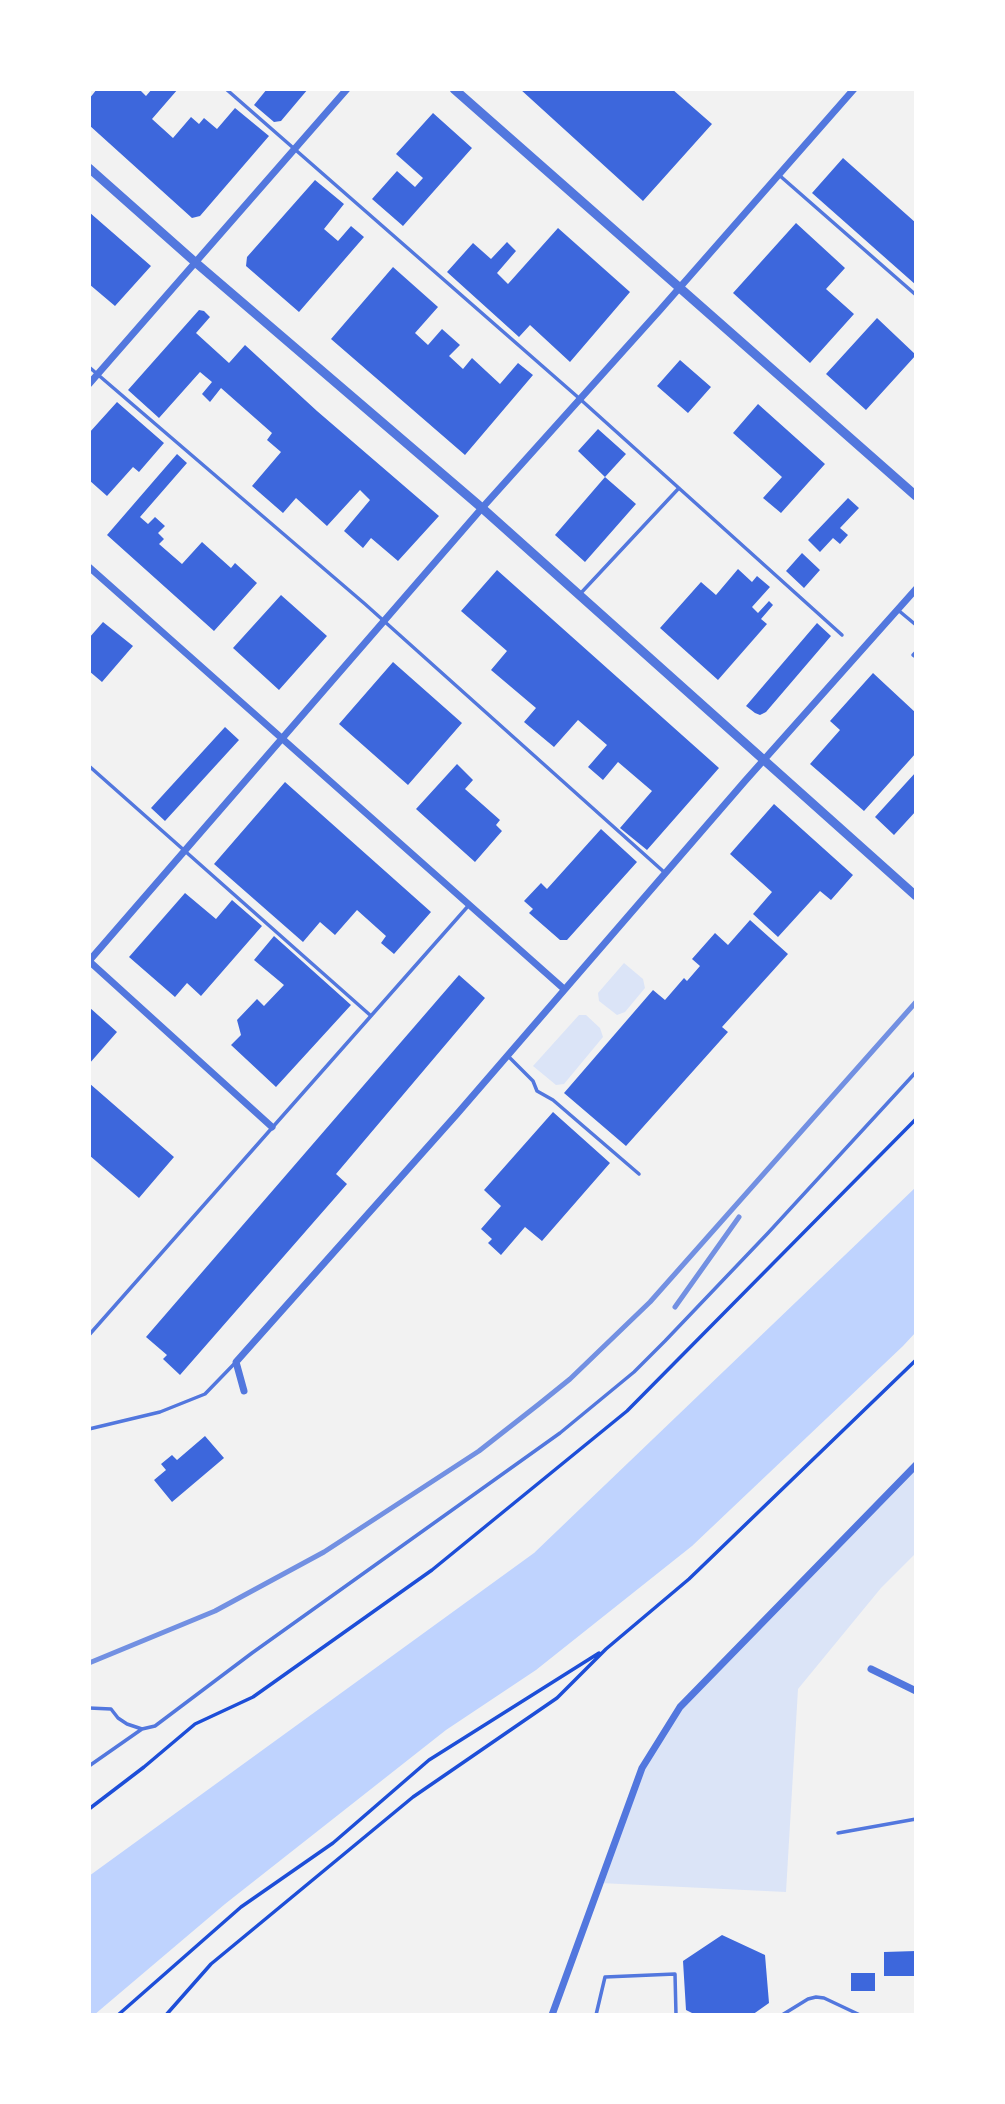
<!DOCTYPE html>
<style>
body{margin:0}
#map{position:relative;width:1005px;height:2104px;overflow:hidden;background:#f2f2f2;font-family:"Golos Text",sans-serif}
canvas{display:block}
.frame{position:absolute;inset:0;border:91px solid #fff;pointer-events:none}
</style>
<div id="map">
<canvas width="1005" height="2104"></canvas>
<div class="frame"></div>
</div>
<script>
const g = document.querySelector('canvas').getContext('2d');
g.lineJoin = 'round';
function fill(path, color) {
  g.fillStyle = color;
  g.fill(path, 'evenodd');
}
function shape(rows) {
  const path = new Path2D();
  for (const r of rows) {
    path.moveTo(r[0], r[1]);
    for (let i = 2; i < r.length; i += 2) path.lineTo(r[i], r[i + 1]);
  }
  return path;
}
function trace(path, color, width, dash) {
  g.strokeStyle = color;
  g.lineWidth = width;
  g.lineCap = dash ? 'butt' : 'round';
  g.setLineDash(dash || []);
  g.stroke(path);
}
const green = shape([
 [624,963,643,979,645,988,625,1012,617,1015,599,1001,598,993],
 [579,1015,586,1015,600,1028,603,1037,564,1084,556,1085,533,1066],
 [916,1465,916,1553,881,1588,798,1689,786,1892,600,1883,642,1768,680,1707]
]);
const water = shape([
 [916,1187,916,1332,903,1346,692,1546,536,1670,446,1730,225,1904,94,2015,89,2015,89,1876,534,1553]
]);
const building = shape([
 [97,89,139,89,146,96,152,89,178,89,152,119,173,138,191,117,199,124,204,118,217,129,235,108,269,136,200,216,192,218,89,125,89,99],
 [267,89,308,89,281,121,274,122,254,105],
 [520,89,672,89,712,124,643,201],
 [433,113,472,148,403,226,372,199,397,171,415,187,423,178,396,154],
 [843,158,916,223,916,285,812,193],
 [315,180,344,204,324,229,338,241,351,226,364,237,299,312,246,266,247,257],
 [89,212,151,266,115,306,89,284],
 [796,223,845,268,826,289,854,314,810,363,733,293],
 [558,228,630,292,570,362,530,325,519,337,447,272,473,243,491,259,507,242,516,251,497,273,508,284],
 [393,267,438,307,415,333,428,345,442,329,460,345,449,356,463,369,472,358,500,384,518,363,533,375,465,455,331,339],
 [199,310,204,311,210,317,196,333,229,363,245,345,317,411,439,516,398,561,371,538,363,548,344,531,370,500,360,490,327,526,296,498,283,513,252,486,281,452,267,440,272,433,221,388,210,402,202,394,212,382,200,372,159,418,128,390],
 [877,318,916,355,866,410,826,374],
 [680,360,711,387,688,413,657,386],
 [117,402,164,443,139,472,133,467,107,496,89,480,89,433],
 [758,404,825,464,781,513,763,498,782,477,733,433],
 [598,429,626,454,605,477,578,451],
 [177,454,187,463,140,517,148,524,155,517,165,526,158,533,164,539,159,544,182,564,202,542,231,568,235,563,257,583,214,631,107,535],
 [605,477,636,504,585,562,555,535],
 [848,498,859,508,840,528,848,535,840,544,833,538,820,552,808,540],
 [802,553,820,570,804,588,786,571],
 [738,569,752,582,757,576,770,587,752,607,758,613,769,601,773,605,761,619,767,624,718,680,660,628,701,582,716,595],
 [497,570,719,768,647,850,620,828,652,791,618,762,603,780,588,767,607,745,578,720,554,747,524,722,536,708,491,670,507,651,461,611],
 [281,595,327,636,279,690,233,648],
 [103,622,133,646,102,682,89,671,89,638],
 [817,623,831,636,766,712,760,715,755,713,746,706],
 [393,662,462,723,408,785,339,724],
 [873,673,916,713,916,753,864,811,810,764,840,730,830,721],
 [225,727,239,740,165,821,151,808],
 [457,764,473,780,465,789,500,820,496,825,502,831,475,862,416,809],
 [916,772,916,811,894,835,875,817],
 [285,782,431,912,394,954,381,943,386,936,357,910,335,935,320,922,303,942,214,864],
 [774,804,853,875,831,900,820,891,778,937,753,914,772,892,730,854],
 [601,829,637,862,567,940,560,940,529,913,533,909,524,901,541,883,547,889],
 [185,893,216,919,232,900,262,926,201,996,187,983,175,997,129,957],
 [750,920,788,954,722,1027,728,1032,626,1146,564,1093,653,990,665,1000,684,978,687,981,700,966,692,959,715,933,728,945],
 [274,936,351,1005,276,1087,231,1045,241,1035,237,1020,257,999,264,1006,284,985,254,960],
 [459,975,485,998,336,1174,347,1184,180,1375,163,1359,167,1355,146,1337],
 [89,1007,117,1032,89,1064],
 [89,1083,174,1157,139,1198,89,1155],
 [553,1112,610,1163,542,1241,525,1227,501,1255,488,1243,492,1239,481,1229,501,1206,484,1190],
 [205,1436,224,1458,172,1502,154,1480,166,1470,161,1464,172,1455,177,1460],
 [722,1935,765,1955,769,2003,752,2015,696,2015,686,2010,683,1961],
 [916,1951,916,1976,884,1976,884,1952],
 [851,1973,875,1973,875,1991,851,1991]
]);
const path = shape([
 [89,1809,144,1767,195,1724,253,1697,432,1570,627,1411,916,1119],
 [118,2015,241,1907,333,1843,429,1760,599,1653],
 [166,2015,211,1964,413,1797,557,1698,606,1649,689,1579,916,1360]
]);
const service = shape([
 [226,89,580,399,842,635],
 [779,175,916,295],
 [89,367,365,604,664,872],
 [580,594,679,488],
 [898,610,916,625],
 [916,652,913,655,916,657],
 [89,766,370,1015],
 [509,1057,533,1081,537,1091,553,1100,639,1174],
 [89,1335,469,905],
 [89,1429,160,1412,205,1394,235,1363],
 [89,1708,111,1709,118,1718,127,1724,142,1729,155,1726,252,1653,560,1433,634,1372,665,1341,768,1233,916,1072],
 [89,1766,142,1729],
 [838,1833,916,1819],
 [596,2015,605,1977,675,1974,676,2015],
 [782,2015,808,1999,816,1997,824,1998,860,2015]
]);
const minor = shape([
 [89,384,347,89],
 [89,567,564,989],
 [89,961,482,508,660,310,854,89],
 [89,961,272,1127],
 [244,1391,236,1362,457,1114,745,781,916,589],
 [871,1669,916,1691],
 [552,2015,642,1768,680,1707,916,1465]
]);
const tertiary = shape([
 [454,89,916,496],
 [89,168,195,262,482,508,916,896]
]);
const rail = shape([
 [675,1307,739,1217],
 [89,1663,215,1611,324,1552,479,1451,539,1404,570,1379,650,1302,916,1002]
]);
fill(green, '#dbe4f7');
fill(water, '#bfd3fe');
fill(building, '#3d67dc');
trace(path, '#1d4ed8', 3.5);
trace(service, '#5277de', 3.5);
trace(minor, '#5277de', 7);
trace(tertiary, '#5277de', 9);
trace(rail, '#7290e2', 5);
</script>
